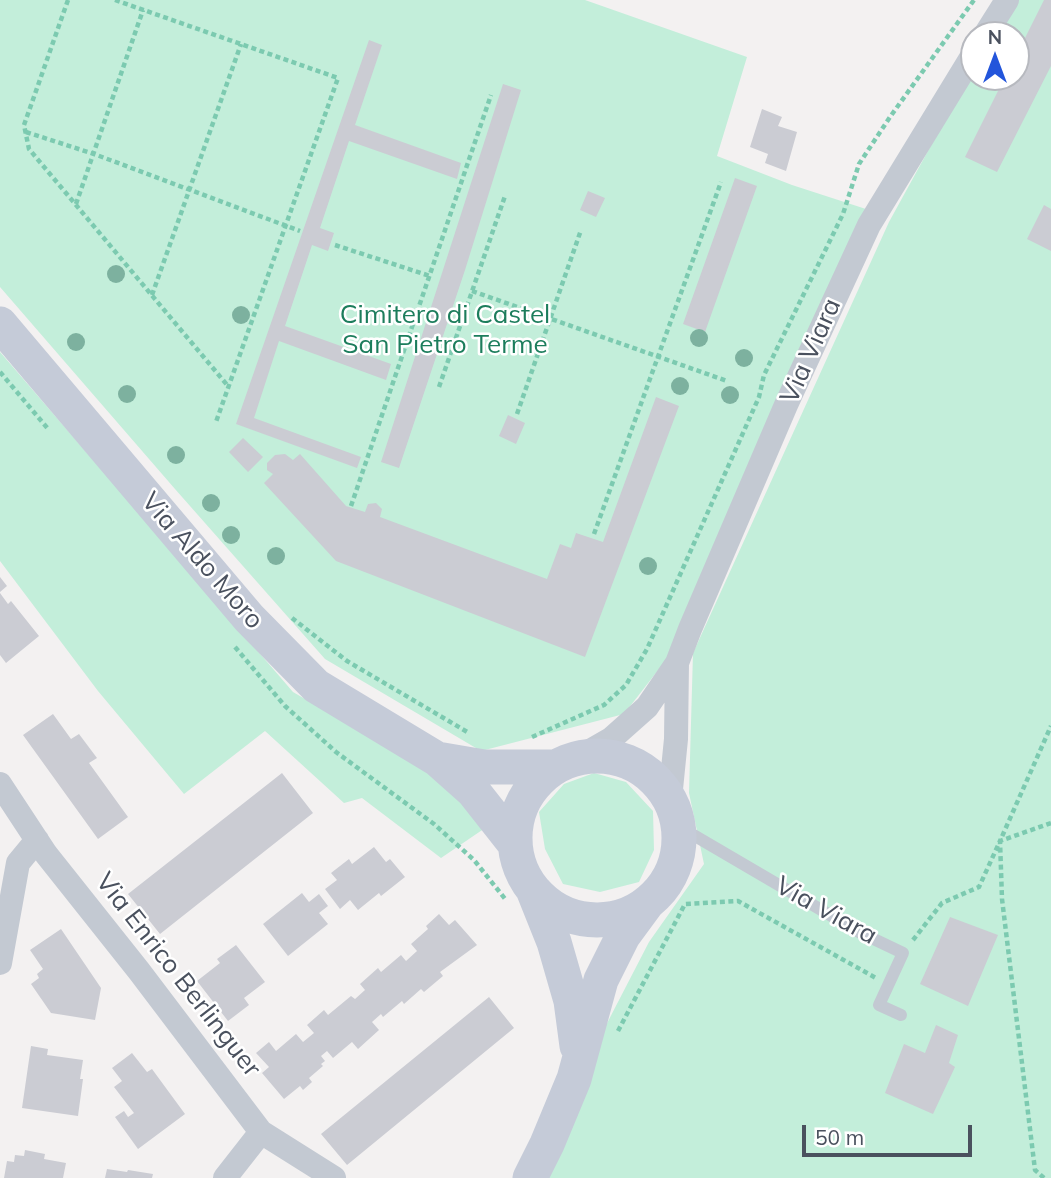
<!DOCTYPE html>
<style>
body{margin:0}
#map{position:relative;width:1051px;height:1178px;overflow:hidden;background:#f3f1f1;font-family:Mulish,sans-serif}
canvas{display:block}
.north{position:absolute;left:960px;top:21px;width:70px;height:70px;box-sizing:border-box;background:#fff;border:2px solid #b7b9bf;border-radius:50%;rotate:0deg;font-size:19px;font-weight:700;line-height:28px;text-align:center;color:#4a515e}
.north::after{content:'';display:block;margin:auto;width:24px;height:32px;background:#2355db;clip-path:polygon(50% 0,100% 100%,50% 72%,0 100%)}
.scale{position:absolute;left:802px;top:1125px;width:170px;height:32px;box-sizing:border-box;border:4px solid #4a515e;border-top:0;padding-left:9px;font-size:21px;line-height:24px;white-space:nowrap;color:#4a515e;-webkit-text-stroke:5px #fff;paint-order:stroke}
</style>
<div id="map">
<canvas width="1051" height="1178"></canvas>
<div class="north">N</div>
<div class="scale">50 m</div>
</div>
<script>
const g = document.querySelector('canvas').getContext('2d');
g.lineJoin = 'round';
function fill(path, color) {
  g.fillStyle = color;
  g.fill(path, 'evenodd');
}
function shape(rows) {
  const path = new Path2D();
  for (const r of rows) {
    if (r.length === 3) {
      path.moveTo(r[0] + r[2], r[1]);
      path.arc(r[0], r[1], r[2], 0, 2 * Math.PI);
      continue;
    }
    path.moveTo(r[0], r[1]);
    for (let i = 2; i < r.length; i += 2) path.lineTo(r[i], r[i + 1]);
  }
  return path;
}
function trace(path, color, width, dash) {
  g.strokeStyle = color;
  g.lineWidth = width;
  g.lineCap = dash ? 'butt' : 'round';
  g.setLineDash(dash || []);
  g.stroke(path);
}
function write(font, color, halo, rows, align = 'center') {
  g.font = font + ' Mulish,sans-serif';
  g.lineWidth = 5;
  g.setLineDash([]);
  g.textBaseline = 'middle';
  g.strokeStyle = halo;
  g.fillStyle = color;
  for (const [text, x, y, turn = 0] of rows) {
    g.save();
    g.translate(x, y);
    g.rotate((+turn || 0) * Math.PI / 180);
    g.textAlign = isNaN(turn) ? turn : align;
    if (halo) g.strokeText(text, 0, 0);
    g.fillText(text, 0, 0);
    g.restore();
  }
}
const green = shape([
 [0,0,585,0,747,57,717,156,792,185,869,210,666,660,624,714,481,751,325,659,175,489,0,287],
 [1013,0,1051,0,1051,1178,527,1178,649,942,704,864,689,793,693,653,889,222,974,67,974,77,1016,77,1016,35,992,35],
 [0,352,293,692,427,770,491,824,441,858,362,798,344,803,265,731,184,794,98,691,0,561],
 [594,773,626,782,653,811,654,850,639,882,600,892,563,884,545,849,539,812,564,784]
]);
const building = shape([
 [1044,0,1051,0,1051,66,997,172,965,157,1005,77,1016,77,1016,56],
 [369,40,382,45,355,125,461,163,457,179,349,141,320,228,334,233,328,251,312,245,285,326,391,364,386,380,279,341,254,418,361,457,357,468,236,424],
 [503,84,521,90,465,270,399,468,381,462],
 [762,109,782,117,778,126,797,132,786,171,765,163,768,154,750,147],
 [735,178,757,186,705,332,683,324],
 [588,191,605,198,596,217,580,210],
 [1044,205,1051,209,1051,251,1027,239],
 [656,397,679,406,585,657,336,561,264,483,273,474,267,470,267,463,275,455,285,454,293,460,300,454,346,506,365,512,368,504,376,503,382,509,380,517,547,579,560,544,571,548,576,533,603,542],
 [508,415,525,423,516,444,499,436],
 [243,438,263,457,248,472,229,452],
 [0,577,7,586,0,592],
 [0,593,8,604,11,601,39,636,6,663,0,655],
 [53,714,71,739,79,734,97,758,89,763,128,817,98,839,23,735],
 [282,773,313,813,160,934,128,894],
 [374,847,386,862,390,859,405,877,381,896,379,893,358,910,350,900,340,909,325,889,337,880,331,873,349,859,352,864],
 [302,893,309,902,319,894,328,906,319,913,328,924,288,956,263,924],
 [439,914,449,925,455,920,477,945,440,972,443,976,424,992,421,989,404,1004,402,1001,383,1017,381,1014,372,1022,379,1030,358,1049,352,1042,333,1058,327,1051,321,1056,325,1061,321,1064,323,1066,309,1078,312,1082,303,1090,300,1086,284,1099,262,1073,269,1067,256,1053,269,1042,276,1051,296,1034,303,1042,314,1033,307,1025,324,1010,328,1015,351,996,355,999,365,990,360,984,378,968,381,972,401,955,406,961,417,951,411,944,428,929,426,926],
 [950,917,998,935,968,1006,920,984],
 [61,929,101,988,95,1020,51,1013,31,984,39,978,37,974,43,969,30,950],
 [236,945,265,982,244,998,249,1005,228,1021,197,981,220,963,217,959],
 [489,997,514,1028,347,1165,321,1134],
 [936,1025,958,1035,949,1063,955,1067,933,1114,885,1093,904,1044,925,1053],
 [31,1046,48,1049,47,1055,83,1060,80,1079,83,1079,78,1116,22,1108],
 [132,1053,147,1072,152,1069,185,1114,138,1149,115,1117,124,1111,128,1117,134,1113,114,1087,122,1081,112,1068],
 [25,1150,45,1154,44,1159,66,1163,63,1178,4,1178,7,1161,14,1162,15,1155,24,1156],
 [107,1169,127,1172,128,1170,153,1174,152,1178,105,1178]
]);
const path = shape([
 [68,0,24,125,29,149,228,386],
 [115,0,338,78,216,422],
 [26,132,94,154,300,231],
 [76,204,143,10],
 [335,245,430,276],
 [472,291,727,381],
 [152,295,241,44],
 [0,372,49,430],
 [439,387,505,196],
 [517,414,581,230],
 [351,506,491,95],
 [594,534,721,182],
 [292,618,347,661,469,733],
 [235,647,285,706,336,752,434,824,474,860,506,900],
 [532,737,604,705,626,685,647,649,759,397,764,375,843,214,859,164,890,117,974,0],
 [913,940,942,903,979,887,1000,841,1051,823],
 [618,1031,685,904,738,901,876,978],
 [1044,1178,1035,1170,1002,899,1000,841,1051,726]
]);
const service = shape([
 [678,826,859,932,903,953,879,1005,901,1015]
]);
const minor = shape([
 [985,35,1007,0],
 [578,758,611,739,647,707,677,663,690,629,786,405,869,225,974,53],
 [0,784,46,854,139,971,261,1132,334,1178],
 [670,799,676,739,677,663],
 [0,963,18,863,37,840],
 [225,1178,261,1132]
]);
const secondary = shape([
 [0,324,249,618,316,686,437,759,473,791,514,843],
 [597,838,82],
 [437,759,484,767,554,767],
 [534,892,554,942,571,1001,577,1046],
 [530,1178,547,1144,574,1079,601,980,623,936,648,902]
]);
const trees = [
 [116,274],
 [241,315],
 [699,338],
 [76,342],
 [744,358],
 [680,386],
 [127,394],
 [730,395],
 [176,455],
 [211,503],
 [231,535],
 [276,556],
 [648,566]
];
const parkNames = [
 ["Cimitero di Castel",445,315],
 ["San Pietro Terme",445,345]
];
const streetNames = [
 ["Via Viara",811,351,-66],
 ["Via Aldo Moro",202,561,49],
 ["Via Viara",826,911,29],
 ["Via Enrico Berlinguer",178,975,52]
];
fill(green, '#c3eeda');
fill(building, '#cbccd3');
trace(path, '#7ccab0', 4.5, [5, 3.5]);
trace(service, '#c3c9d2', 12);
trace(minor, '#c3c9d2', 24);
trace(secondary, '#c5cbd8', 35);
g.fillStyle = '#7db19f';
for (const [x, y] of trees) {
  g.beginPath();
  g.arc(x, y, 9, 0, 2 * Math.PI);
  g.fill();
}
write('26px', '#1c7d5c', '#fff', parkNames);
write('26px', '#4a515e', '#fff', streetNames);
</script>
